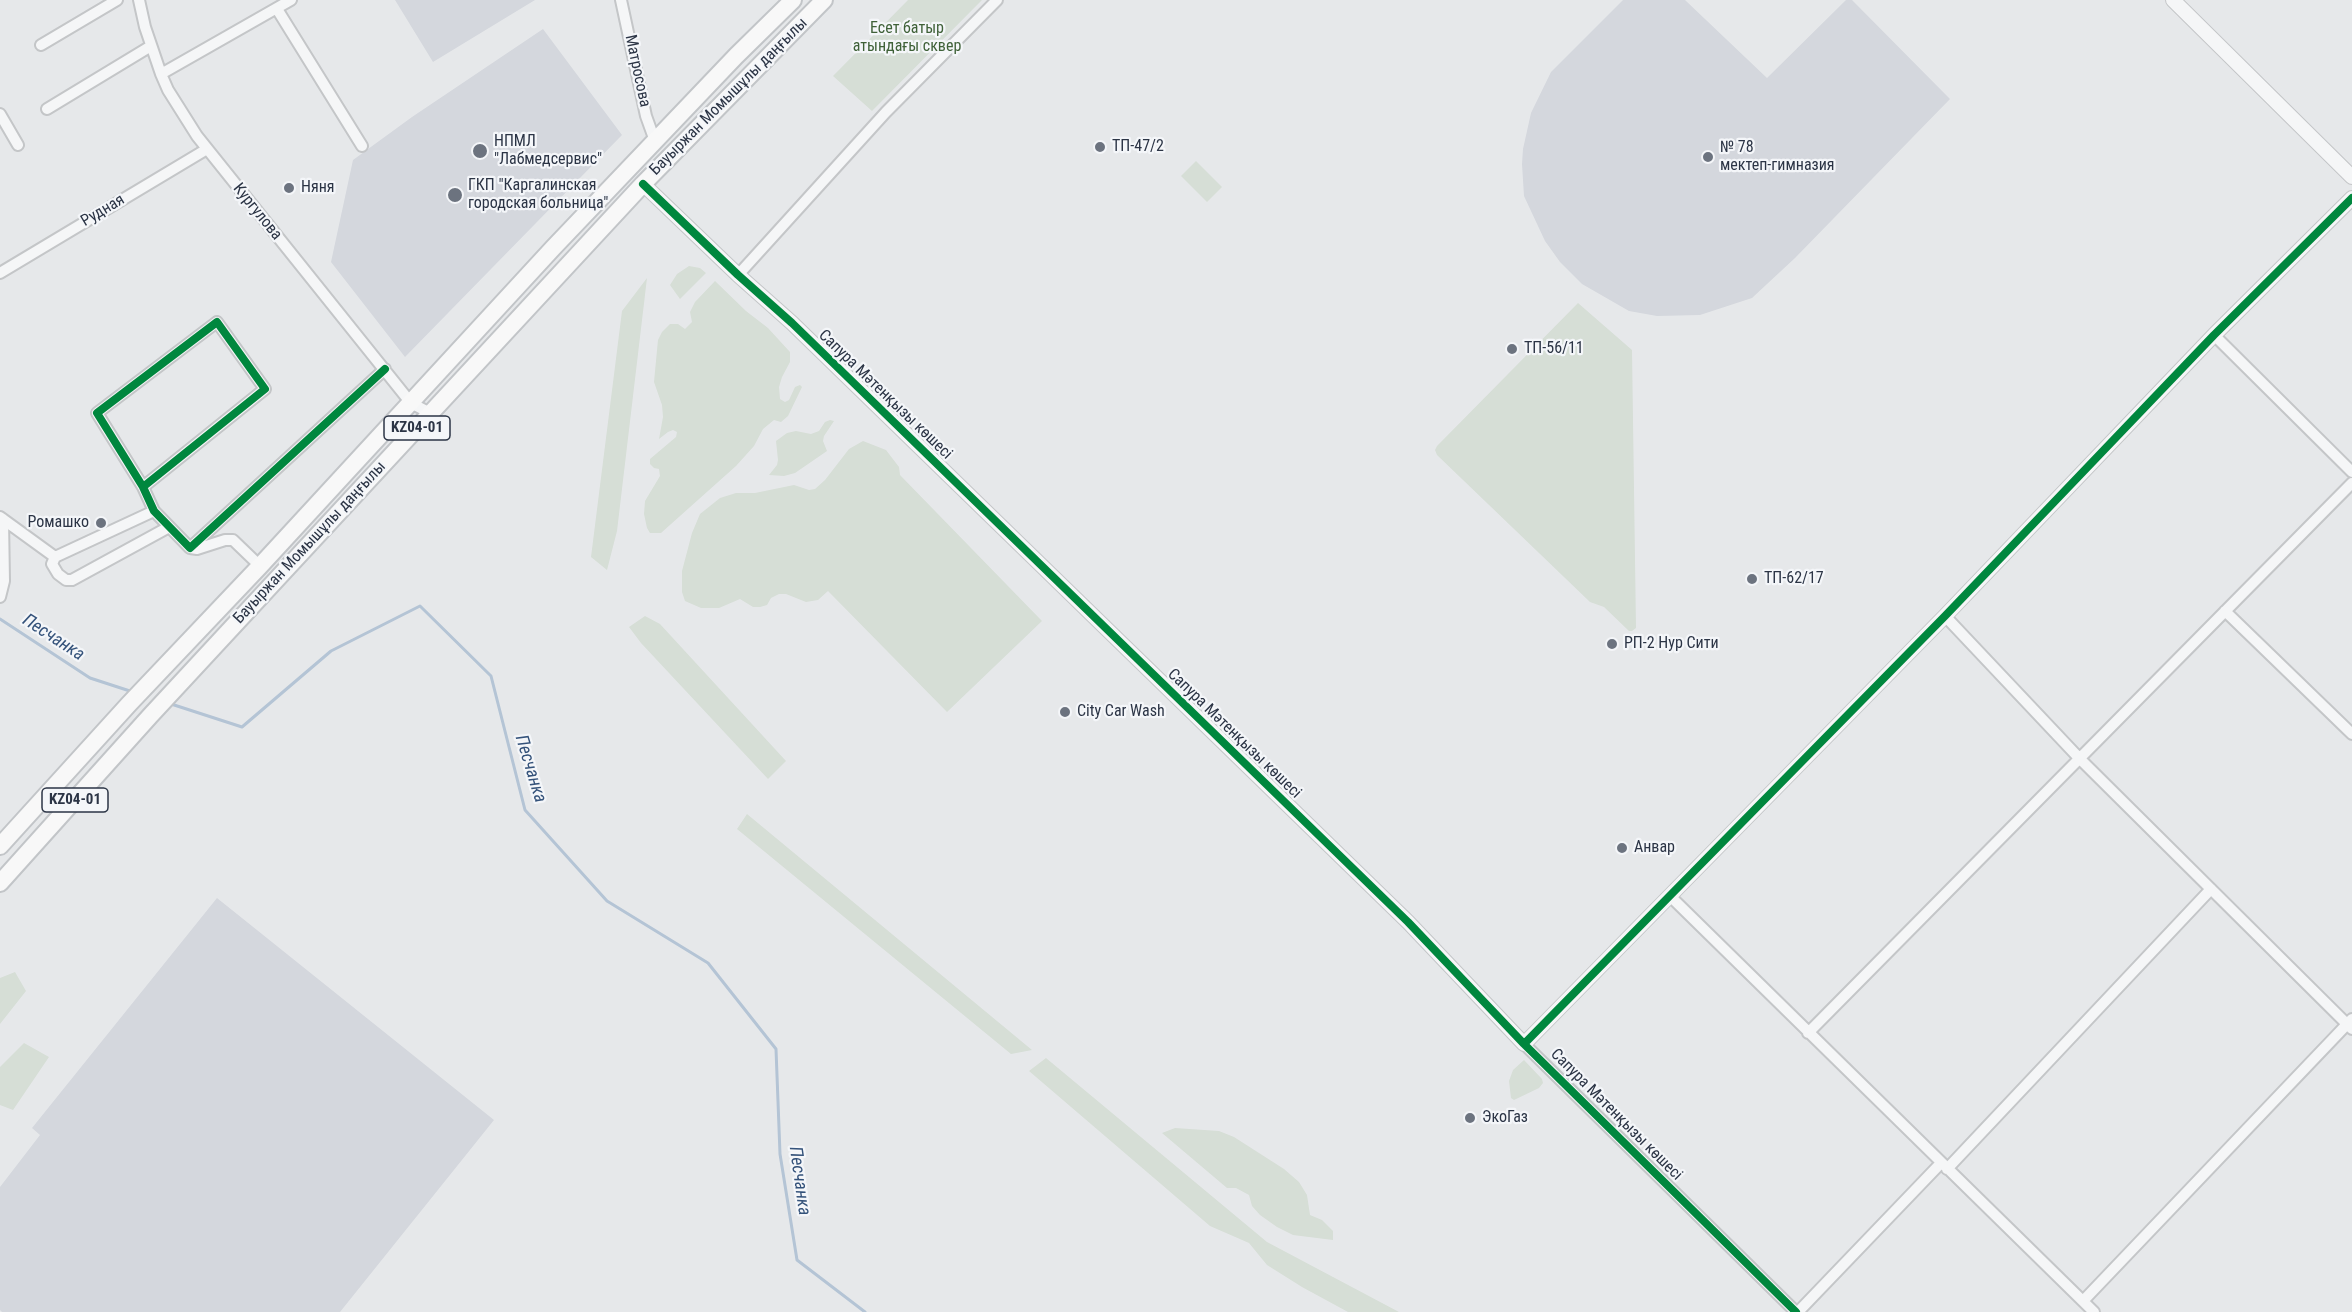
<!DOCTYPE html>
<meta charset="utf-8">
<style>
body{margin:0}
canvas{display:block;background:#e6e8ea}
</style>
<canvas width="2352" height="1312"></canvas>
<script>
const g = document.querySelector('canvas').getContext('2d');
g.lineJoin = 'round';
function fill(path, color) {
  g.fillStyle = color;
  g.fill(path, 'evenodd');
}
function shape(rows) {
  const path = new Path2D();
  for (const r of rows) {
    path.moveTo(r[0], r[1]);
    for (let i = 2; i < r.length; i += 2) path.lineTo(r[i], r[i + 1]);
  }
  return path;
}
function trace(path, color, width, dash) {
  g.strokeStyle = color;
  g.lineWidth = width;
  g.lineCap = dash ? 'butt' : 'round';
  g.setLineDash(dash || []);
  g.stroke(path);
}
function write(font, color, halo, rows, align = 'center') {
  g.font = font + ' "Roboto Condensed",sans-serif';
  g.lineWidth = 4.5;
  g.setLineDash([]);
  g.textBaseline = 'middle';
  g.strokeStyle = halo;
  g.fillStyle = color;
  for (const [text, x, y, turn = 0] of rows) {
    g.save();
    g.translate(x, y);
    g.rotate((+turn || 0) * Math.PI / 180);
    g.textAlign = isNaN(turn) ? turn : align;
    if (halo) g.strokeText(text, 0, 0);
    g.fillText(text, 0, 0);
    g.restore();
  }
}
const built = shape([
 [395,0,535,0,433,62],
 [1623,0,1685,0,1767,78,1846,0,1852,0,1950,99,1795,258,1752,298,1700,315,1657,316,1629,311,1582,284,1560,262,1545,241,1524,196,1522,164,1523,149,1531,113,1551,72],
 [543,29,622,135,405,357,331,262,353,160,412,117],
 [217,898,494,1120,340,1312,2,1312,0,1310,0,1187,40,1135,32,1128]
]);
const green = shape([
 [908,0,982,0,872,111,833,76],
 [1196,161,1222,187,1207,202,1181,176],
 [689,266,700,268,706,273,680,299,670,285,677,274],
 [647,278,617,531,607,570,591,557,622,311],
 [715,281,746,311,768,328,790,352,790,362,782,377,779,387,780,399,785,402,789,400,795,387,800,385,802,387,788,416,781,422,774,420,763,429,754,446,736,466,661,533,650,533,647,528,644,514,645,501,660,476,659,469,654,468,650,464,650,459,676,437,677,432,673,430,668,432,659,439,663,417,662,405,654,382,658,340,662,332,670,324,678,324,685,329,692,322,690,312,695,302],
 [1578,303,1632,350,1636,628,1632,631,1629,631,1604,607,1590,602,1437,455,1435,450,1437,446],
 [830,420,834,421,824,436,823,441,827,451,795,473,784,476,769,475,777,465,778,460,776,441,787,433,796,431,811,434,819,431,825,422],
 [863,441,886,450,899,467,900,475,1042,621,947,712,828,591,818,600,806,602,786,594,779,594,771,598,767,605,760,607,753,607,740,599,719,608,701,608,685,601,682,592,682,571,692,533,700,514,720,498,736,493,755,493,794,485,809,490,815,489,825,480,849,449],
 [645,616,660,624,786,761,768,779,641,643,629,627],
 [747,814,1032,1050,1011,1054,737,829],
 [15,972,26,991,0,1024,0,978],
 [24,1043,49,1057,13,1110,0,1105,0,1067],
 [1046,1058,1267,1242,1399,1312,1348,1312,1302,1287,1267,1265,1249,1243,1210,1226,1029,1071],
 [1524,1060,1542,1079,1543,1083,1539,1088,1514,1100,1511,1098,1509,1081,1513,1070],
 [1175,1128,1219,1131,1234,1137,1284,1169,1299,1182,1307,1195,1310,1215,1322,1220,1333,1231,1333,1240,1293,1235,1277,1227,1260,1215,1252,1206,1249,1195,1236,1188,1227,1188,1162,1133]
]);
const stream = shape([
 [0,619,90,678,133,692],
 [168,703,242,727,331,651,420,606,491,676,525,810,607,901,708,963,776,1049,780,1154,797,1260,865,1312]
]);
const minor = shape([
 [139,0,145,27,161,74,168,90,197,136,411,403,430,413],
 [621,0,646,116,655,141],
 [277,9,362,146],
 [41,45,117,0],
 [161,74,291,0],
 [47,109,151,46],
 [0,114,18,145],
 [0,273,207,149],
 [738,275,886,112,997,0],
 [2214,335,2352,472],
 [143,487,265,389,217,322,97,413,143,487,154,511,190,548,385,369],
 [0,517,55,557,154,511],
 [190,548,197,549,225,540,233,540,260,566],
 [55,557,52,564,58,574,66,580,72,580,169,527],
 [0,597,4,581,3,519],
 [2225,611,2352,734],
 [1945,616,2080,759,2352,1029],
 [1671,897,2094,1312],
 [1808,1033,2352,483],
 [1524,1044,1796,1312],
 [1947,1169,2211,889],
 [2083,1301,2352,1019],
 [1798,1312,1941,1163]
]);
const tertiary = shape([
 [2173,0,2352,177],
 [643,184,738,275,792,323,1408,922,1524,1044,1945,616,2214,335,2352,198]
]);
const primary = shape([
 [0,846,129,704,260,566,553,248,736,56,793,0],
 [0,883,150,716,643,184,824,0]
]);
const cycleway = shape([
 [643,184,738,275,792,323,1408,922,1524,1044,1796,1312],
 [143,487,265,389,217,322,97,413,143,487,154,511,190,548,385,369],
 [1524,1044,1945,616,2214,335,2352,198]
]);
const markers = [
 [1100,147,6,"#6c737f"],
 [480,151,8,"#6c737f"],
 [1708,157,6,"#6c737f"],
 [289,188,6,"#6c737f"],
 [455,195,8,"#6c737f"],
 [1512,349,6,"#6c737f"],
 [101,523,6,"#6c737f"],
 [1752,579,6,"#6c737f"],
 [1612,644,6,"#6c737f"],
 [1065,712,6,"#6c737f"],
 [1622,848,6,"#6c737f"],
 [1470,1118,6,"#6c737f"]
];
const shields = [
 [417,428,66],
 [75,800,66]
];
const shieldNames = [
 ["KZ04-01",417,428],
 ["KZ04-01",75,800]
];
const parkNames = [
 ["Есет батыр",907,29],
 ["атындағы сквер",907,47]
];
const streetNames = [
 ["Матросова",637,71,78],
 ["Бауыржан Момышұлы даңғылы",729,97,-45],
 ["Рудная",103,211,-31],
 ["Кургулова",257,212,51],
 ["Сапура Мәтенқызы көшесі",885,395,44],
 ["Бауыржан Момышұлы даңғылы",310,543,-47],
 ["Сапура Мәтенқызы көшесі",1234,734,44],
 ["Сапура Мәтенқызы көшесі",1616,1115,45]
];
const poiNames = [
 ["НПМЛ",494,142],
 ["\"Лабмедсервис\"",494,160],
 ["ТП-47/2",1112,147],
 ["№ 78",1720,148],
 ["мектеп-гимназия",1720,166],
 ["ГКП \"Каргалинская",468,186],
 ["городская больница\"",468,204],
 ["Няня",301,188],
 ["ТП-56/11",1524,349],
 ["Ромашко",89,523,"right"],
 ["ТП-62/17",1764,579],
 ["РП-2 Нур Сити",1624,644],
 ["City Car Wash",1077,712],
 ["Анвар",1634,848],
 ["ЭкоГаз",1482,1118]
];
const waterNames = [
 ["Песчанка",53,638,33],
 ["Песчанка",530,769,73],
 ["Песчанка",799,1181,82]
];
fill(built, '#d4d7dd');
fill(green, '#d6ded6');
trace(stream, '#b4c4d5', 3);
trace(minor, '#c4c6c8', 14);
trace(tertiary, '#c4c6c8', 16);
trace(primary, '#c2c5c8', 20);
trace(minor, '#f5f6f7', 10);
trace(tertiary, '#f5f6f7', 14);
trace(primary, '#f8f8f8', 16);
trace(cycleway, '#00873e', 8);
for (const [x, y, r, color] of markers) {
  const dot = new Path2D();
  dot.arc(x, y, r, 0, 2 * Math.PI);
  g.fillStyle = color;
  g.fill(dot);
  trace(dot, '#f4f6f9', 2);
}
for (const [x, y, w] of shields) {
  const box = new Path2D();
  box.roundRect(x - w / 2, y - 12, w, 24, 4.5);
  g.fillStyle = '#f4f6f9';
  g.fill(box);
  trace(box, '#2b3445', 1.5);
}
write('bold 15px', '#2b3445', null, shieldNames);
write('16px', '#3f6138', '#f4f6f9', parkNames);
write('16px', '#2b3445', '#f4f6f9', streetNames);
write('16px', '#2b3445', '#f4f6f9', poiNames, 'left');
write('italic 18px', '#34527a', '#f4f6f9', waterNames);
</script>
